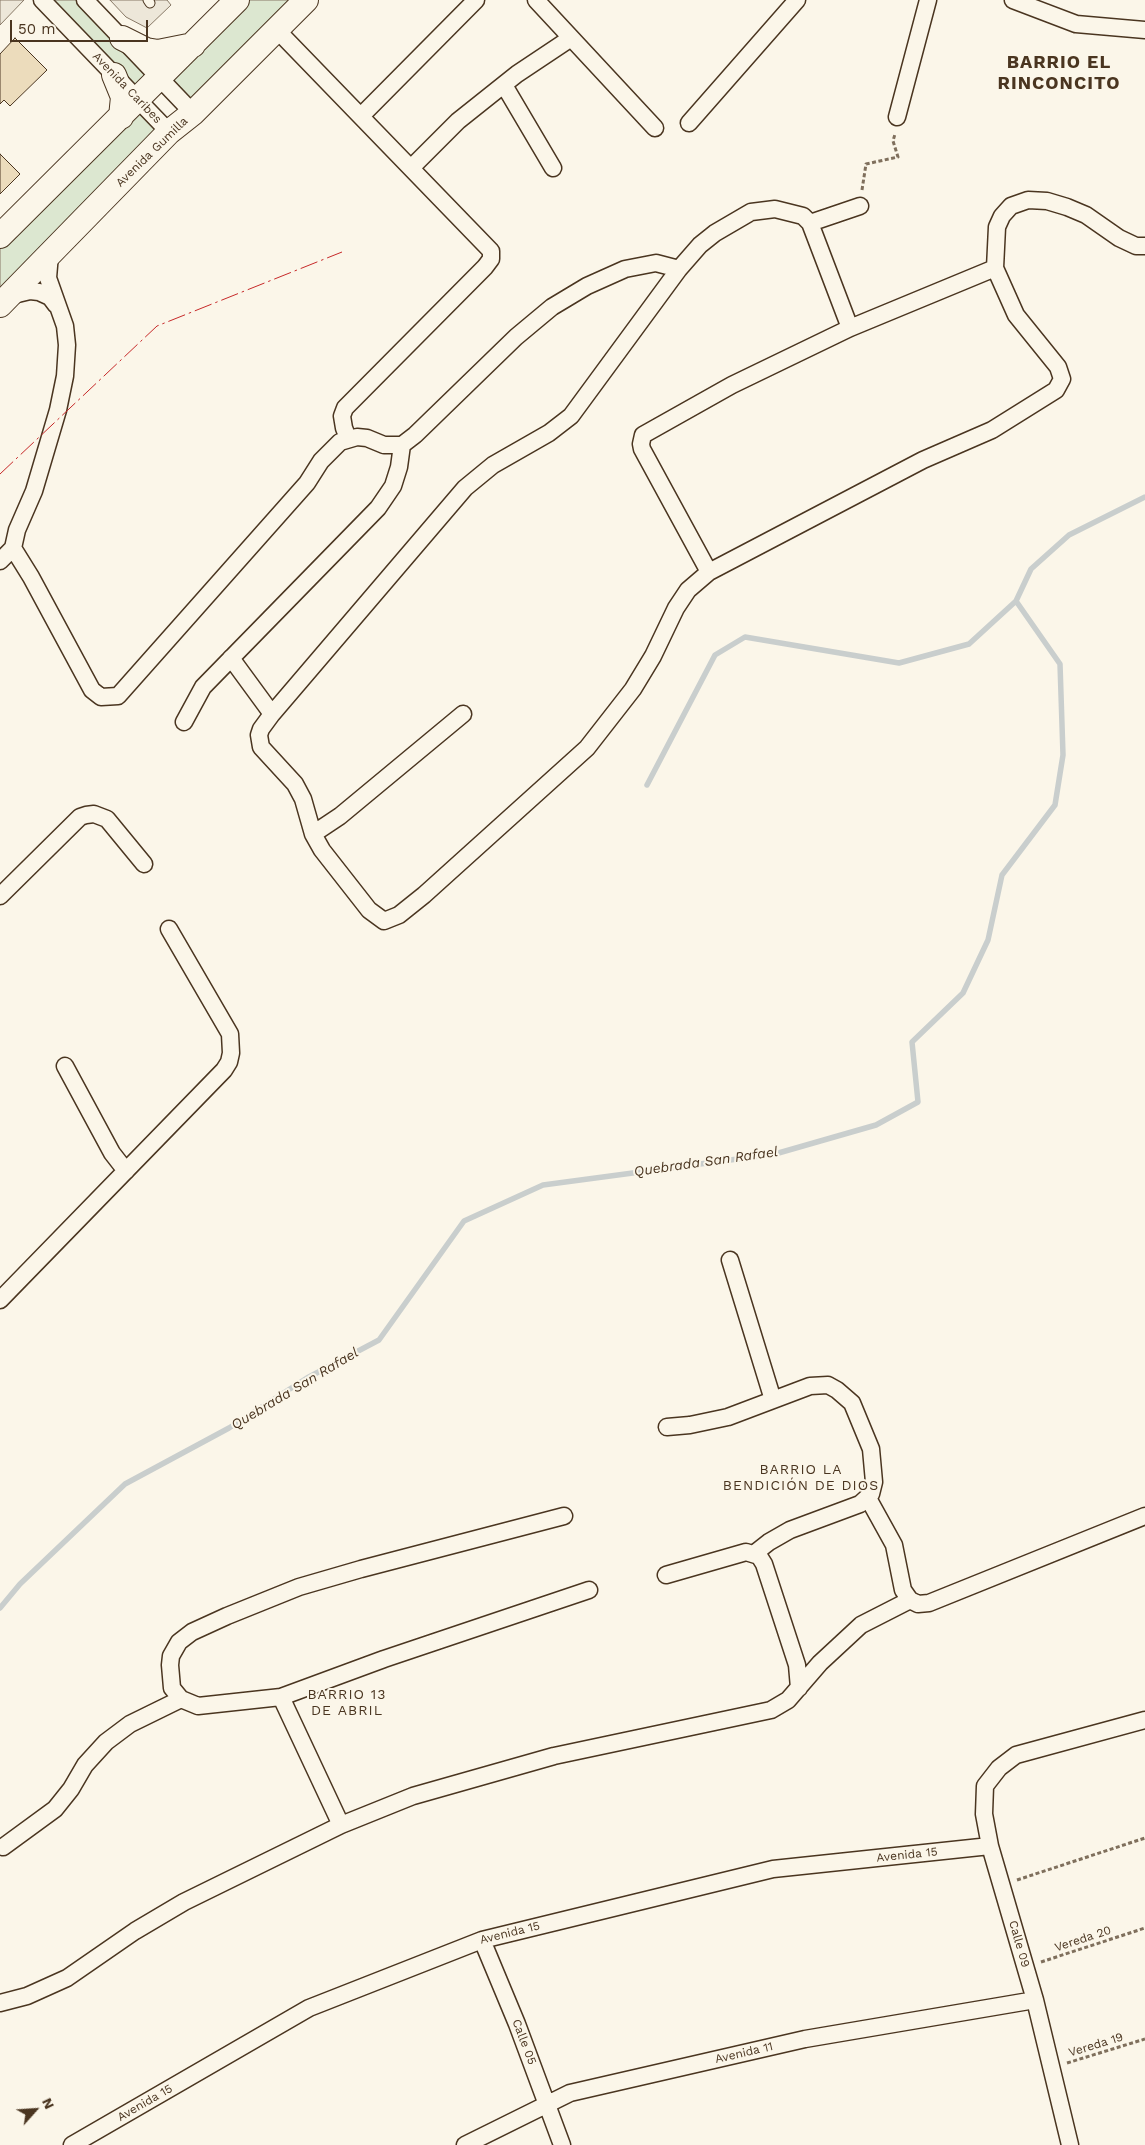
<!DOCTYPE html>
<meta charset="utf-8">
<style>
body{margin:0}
#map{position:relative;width:1145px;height:2145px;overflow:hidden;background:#fbf6e9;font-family:"Work Sans",sans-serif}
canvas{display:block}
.north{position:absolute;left:10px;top:2085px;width:50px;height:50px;-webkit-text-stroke:4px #fbf6e9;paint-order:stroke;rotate:64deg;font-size:14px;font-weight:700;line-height:20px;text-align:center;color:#4a3520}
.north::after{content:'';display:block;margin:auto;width:18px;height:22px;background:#4a3520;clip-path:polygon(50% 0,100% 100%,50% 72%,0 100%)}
.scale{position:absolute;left:10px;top:20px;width:138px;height:22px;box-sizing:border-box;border:2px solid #4a3520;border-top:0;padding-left:6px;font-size:15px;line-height:18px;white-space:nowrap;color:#4a3520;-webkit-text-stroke:4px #fbf6e9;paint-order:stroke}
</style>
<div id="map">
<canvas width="1145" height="2145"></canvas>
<div class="north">N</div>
<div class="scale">50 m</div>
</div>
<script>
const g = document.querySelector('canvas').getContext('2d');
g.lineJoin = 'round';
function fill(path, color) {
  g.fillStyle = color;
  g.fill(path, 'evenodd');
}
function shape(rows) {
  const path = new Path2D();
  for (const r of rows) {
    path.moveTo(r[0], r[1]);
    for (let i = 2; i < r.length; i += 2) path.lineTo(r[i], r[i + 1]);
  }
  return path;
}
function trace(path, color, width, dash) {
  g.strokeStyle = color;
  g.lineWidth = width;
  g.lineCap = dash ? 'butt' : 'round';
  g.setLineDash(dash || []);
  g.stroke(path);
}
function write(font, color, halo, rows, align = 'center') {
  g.font = font + ' "Work Sans",sans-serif';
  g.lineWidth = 4;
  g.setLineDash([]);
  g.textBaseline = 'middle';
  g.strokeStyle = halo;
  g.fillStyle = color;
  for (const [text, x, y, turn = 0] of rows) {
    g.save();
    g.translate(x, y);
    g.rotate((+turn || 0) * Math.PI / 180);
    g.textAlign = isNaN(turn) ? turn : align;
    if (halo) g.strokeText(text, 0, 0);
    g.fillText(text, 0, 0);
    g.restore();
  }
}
const green = shape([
 [42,0,85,0,160,77,138,99,42,0],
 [238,0,297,0,192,107,163,76,238,0],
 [138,102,166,132,0,300,0,239,138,102]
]);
const parking = shape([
 [0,0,24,0,0,25,0,0],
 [110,0,167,0,171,5,147,28,126,17,110,0]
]);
const stream = shape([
 [647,785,715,655,745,637,899,663,969,644,1016,601,1031,569,1069,535,1145,497],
 [0,1608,20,1584,125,1484,229,1428,307,1378,379,1340,464,1221,543,1185,775,1154,876,1125,918,1102,912,1042,963,993,988,940,1002,875,1055,805,1063,755,1060,664,1016,601]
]);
const building = shape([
 [15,38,47,70,10,106,4,100,0,104,0,54,15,38],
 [0,154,20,174,0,194,0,154]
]);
const path = shape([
 [862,190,866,164,898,157,893,141,895,134],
 [1017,1880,1145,1838],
 [1041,1962,1145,1928],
 [1067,2063,1145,2039]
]);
const lane = shape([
 [148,0,150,3]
]);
const street = shape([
 [42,0,169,132],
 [85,0,193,113],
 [536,0,655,128],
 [1013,0,1076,24,1145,30],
 [276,29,491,251,491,259,485,267,345,408,342,416,344,428,348,438],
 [504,85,553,168],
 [361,116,476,0],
 [897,117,928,0],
 [689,123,797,0],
 [411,168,458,121,517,74,571,38],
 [810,223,860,206],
 [9,296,30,291,39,292,50,297,56,305],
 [850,328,810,223,803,216,775,209,751,212,715,233,700,245,679,269,571,416,549,433,493,465,465,488,272,714,261,729,259,735,261,747,295,784,303,799,313,834,322,850,369,910,384,921,399,915,424,895,587,748,633,689,653,656,676,608,688,590,709,572,923,460,992,430,1056,390,1062,379,1058,367,1016,315,995,268,997,227,1002,216,1011,206,1028,200,1047,201,1067,207,1086,215,1119,238,1136,246,1145,246],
 [13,548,31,577,92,690,101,697,118,696,307,483,321,461,340,442,357,437,367,438,384,445,402,445,415,435,516,337,552,307,587,286,625,269,656,263,679,269],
 [0,561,13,548,17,530,34,491,58,410,65,376,67,345,65,326,48,278,50,254],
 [709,572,642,449,641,444,643,435,732,385,850,328,995,268],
 [231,658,272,714],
 [184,722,203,687,378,508,393,486,399,467,402,445],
 [313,834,340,816,463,714],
 [0,896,80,817,86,815,94,814,107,819,144,864],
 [65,1066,112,1153,126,1171],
 [730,1260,773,1400],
 [0,1300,224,1070,229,1062,231,1053,230,1034,169,929],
 [667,1427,690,1425,728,1417,810,1386,828,1385,837,1390,852,1403,871,1449,874,1482,871,1494,860,1504,790,1530,769,1542,755,1553],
 [868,1498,894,1545,903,1590,910,1600,918,1604,929,1603,1145,1516],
 [564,1516,361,1569,299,1587,227,1616,192,1632,179,1642,171,1656,170,1665,172,1688,181,1699,198,1706,281,1697,384,1659,589,1590],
 [666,1575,746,1552,759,1556,764,1564,797,1665,799,1688],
 [281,1697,341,1825],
 [3,1847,55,1809,71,1789,85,1765,106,1742,130,1724,181,1699],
 [482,1940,517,2024,562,2145],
 [0,2003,27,1996,67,1978,135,1931,184,1902,341,1825,413,1796,554,1756,771,1710,788,1700,820,1663,861,1625,910,1600],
 [72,2145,309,2008,482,1940,773,1869,990,1846],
 [465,2145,570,2093,805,2039,1035,2000],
 [1070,2145,1035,2000,990,1846,984,1814,985,1786,999,1768,1016,1755,1145,1720]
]);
const secondary = shape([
 [122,38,146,50,158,52,193,45],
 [114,75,123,97,121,117],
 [0,236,237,0],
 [0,305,169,132,193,113,306,0]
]);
const power = shape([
 [0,474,157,326,342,252]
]);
const streetNames = [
 ["Avenida Caribes",127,88,46],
 ["Avenida Gumilla",152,152,-44],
 ["Avenida 15",907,1855,-6],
 ["Avenida 15",510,1933,-14],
 ["Vereda 20",1083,1939,-18],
 ["Calle 09",1019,1944,74],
 ["Calle 05",524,2042,69],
 ["Vereda 19",1096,2045,-17],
 ["Avenida 11",744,2053,-13],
 ["Avenida 15",145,2103,-30]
];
const waterNames = [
 ["Quebrada San Rafael",706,1162,-8],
 ["Quebrada San Rafael",295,1389,-31]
];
const neighbourhoodNames = [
 ["BARRIO LA",801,1470],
 ["BENDICIÓN DE DIOS",801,1486],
 ["BARRIO 13",347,1695],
 ["DE ABRIL",347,1711]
];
const districtNames = [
 ["BARRIO EL",1059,63],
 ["RINCONCITO",1059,84]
];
fill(green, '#dce7d0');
trace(green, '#887966', 1);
fill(parking, '#ede7d9');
trace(parking, '#887966', 1);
trace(stream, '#c9cecd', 5.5);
fill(building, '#ecdcbc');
trace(building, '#4a3520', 1);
trace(lane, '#4a3520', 11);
trace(street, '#4a3520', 19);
trace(secondary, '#4a3520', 26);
trace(path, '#7f6f5c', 3, [4, 2.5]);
trace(lane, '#fbf6e9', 9);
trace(street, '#fbf6e9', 16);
trace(secondary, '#fbf6e9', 24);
trace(power, '#c62828', 1, [18, 4, 2.5, 4]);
write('12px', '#4a3520', '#fbf6e9', streetNames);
write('italic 14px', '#4a3520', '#fbf6e9', waterNames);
g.letterSpacing = '1px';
write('14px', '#4a3520', '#fbf6e9', neighbourhoodNames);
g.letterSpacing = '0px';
g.letterSpacing = '1px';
write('bold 18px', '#4a3520', '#fbf6e9', districtNames);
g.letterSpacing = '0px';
</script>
